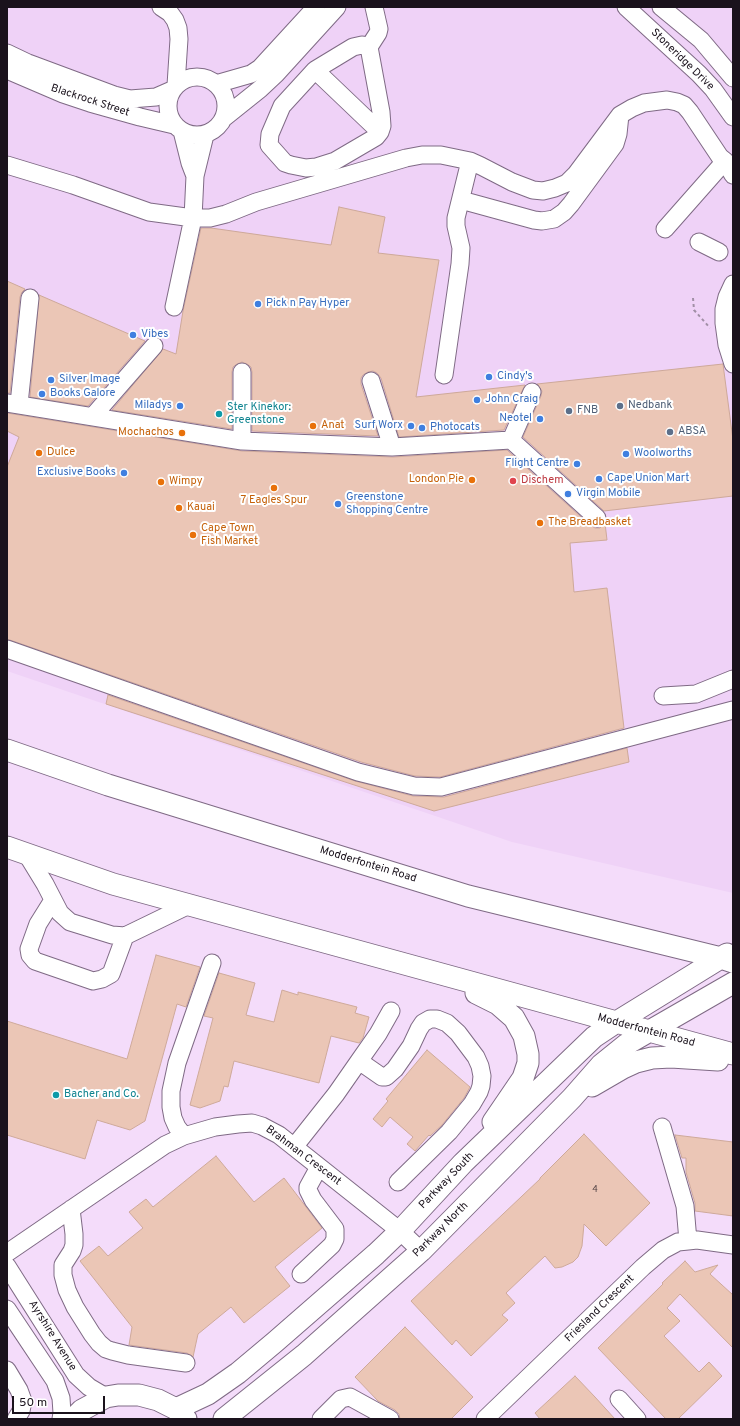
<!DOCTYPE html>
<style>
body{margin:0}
#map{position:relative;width:740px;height:1426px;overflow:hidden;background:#f4dcfa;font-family:Overpass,sans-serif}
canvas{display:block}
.frame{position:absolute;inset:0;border:8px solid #1a121c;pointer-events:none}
.scale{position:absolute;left:12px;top:1396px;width:93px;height:18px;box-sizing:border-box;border:2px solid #1a121c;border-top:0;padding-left:5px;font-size:12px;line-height:14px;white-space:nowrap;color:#1a121c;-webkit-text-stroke:3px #fff;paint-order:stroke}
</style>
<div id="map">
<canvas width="740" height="1426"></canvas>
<div class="frame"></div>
<div class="scale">50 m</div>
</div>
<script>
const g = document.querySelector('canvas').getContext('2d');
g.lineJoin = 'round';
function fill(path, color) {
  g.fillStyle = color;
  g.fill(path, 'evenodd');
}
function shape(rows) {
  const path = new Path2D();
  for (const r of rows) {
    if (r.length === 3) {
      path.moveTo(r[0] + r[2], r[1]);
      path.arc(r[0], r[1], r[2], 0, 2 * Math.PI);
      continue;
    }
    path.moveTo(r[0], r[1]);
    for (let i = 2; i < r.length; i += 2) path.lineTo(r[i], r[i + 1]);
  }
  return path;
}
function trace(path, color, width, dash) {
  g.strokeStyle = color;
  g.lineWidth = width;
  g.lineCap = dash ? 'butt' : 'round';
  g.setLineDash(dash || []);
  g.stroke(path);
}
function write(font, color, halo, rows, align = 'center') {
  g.font = font + ' Overpass,sans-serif';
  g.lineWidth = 4;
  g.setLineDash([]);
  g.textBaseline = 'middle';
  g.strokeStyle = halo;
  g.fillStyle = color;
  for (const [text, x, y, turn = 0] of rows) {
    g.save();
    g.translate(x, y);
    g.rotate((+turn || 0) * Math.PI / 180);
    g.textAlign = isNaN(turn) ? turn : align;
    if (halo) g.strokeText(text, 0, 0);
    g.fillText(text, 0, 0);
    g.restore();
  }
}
const built = shape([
 [7,7,733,7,733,893,512,842,7,671]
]);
const building = shape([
 [339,207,385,217,378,253,439,260,416,397,525,385,504,430,399,437,381,378,377,373,373,371,368,372,363,375,361,378,361,384,378,436,252,431,252,372,251,367,247,364,242,362,237,364,233,367,232,372,232,429,112,410,163,349,176,354,183,311,201,228,211,228,331,245,339,207],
 [7,281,25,289,22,292,20,297,10,393,7,393,7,281],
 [39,295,145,341,88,406,30,397,39,295],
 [723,364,733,440,733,496,604,511,523,437,541,396,542,391,537,384,723,364],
 [7,413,242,451,393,457,507,450,590,525,595,528,600,528,605,523,607,540,570,543,574,592,607,588,624,728,440,777,415,776,361,762,7,639,7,467,19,437,7,431,7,413],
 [108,695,355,781,413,796,444,797,627,748,629,762,434,811,106,704,108,695],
 [156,955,200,967,186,1007,177,1004,145,1121,130,1130,97,1120,85,1159,7,1135,7,1021,127,1059,156,955],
 [219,973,255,983,246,1015,274,1022,282,990,298,995,298,992,357,1007,355,1013,369,1017,363,1038,359,1043,331,1036,319,1083,234,1061,228,1087,224,1086,220,1101,200,1108,190,1105,213,1018,204,1016,219,973],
 [427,1050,470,1087,464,1098,442,1125,430,1136,429,1135,415,1151,407,1144,413,1137,390,1117,382,1127,373,1119,388,1101,386,1099,427,1050],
 [584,1134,650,1203,606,1246,584,1224,582,1246,578,1257,573,1262,562,1267,555,1268,545,1256,506,1293,515,1303,502,1315,508,1320,471,1356,456,1340,452,1345,411,1301,540,1179,540,1178,584,1134],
 [675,1135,733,1142,733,1216,695,1211,695,1203,686,1172,686,1158,682,1158,675,1135],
 [216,1156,254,1202,284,1178,322,1228,275,1267,290,1286,244,1323,231,1307,198,1334,193,1357,187,1353,129,1345,132,1327,80,1261,99,1246,108,1256,143,1228,129,1212,146,1199,153,1207,216,1156],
 [685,1261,695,1272,718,1265,710,1274,733,1295,733,1348,680,1294,667,1308,680,1321,664,1336,699,1372,709,1362,722,1376,678,1419,666,1419,598,1348,663,1284,662,1283,685,1261],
 [405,1327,473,1397,451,1419,400,1419,399,1414,395,1410,378,1401,355,1377,405,1327],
 [575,1376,595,1397,615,1419,540,1419,535,1413,575,1376]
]);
const path = shape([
 [693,298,694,310,710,328]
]);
const minor = shape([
 [161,7,170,13,175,20,178,28,179,39,176,85],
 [626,7,699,74,713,89,733,117],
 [661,7,701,40,733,78],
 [369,47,362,45,353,47,315,70,380,132],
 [7,53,28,63,114,95,130,99,156,97,172,90],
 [7,70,63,94,90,103,140,117,174,125],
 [315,70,282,106,270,134,269,145,285,163,291,165,306,168,316,167,335,161,376,137,380,132,382,126,381,112,369,47,378,33,379,29,374,7],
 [197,106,29],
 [216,84,251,74,260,68,316,7],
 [225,117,260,89,276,74,337,7],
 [182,131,190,163,195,176],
 [7,165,73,185,149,212,193,218,210,218,226,214,256,202,406,158,422,155,441,155,470,161,481,166,512,182,533,190,543,191,555,188,567,183,576,174,620,115,632,108,644,103,667,100,677,102,684,105,690,112,720,157,725,161,733,175],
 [461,200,534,220,542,221,554,219,564,212,571,204,615,144,618,134,620,115],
 [665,229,725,161],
 [699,242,719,252],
 [733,284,727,297,724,309,724,323,727,345,733,364],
 [174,307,193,218,195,176,205,135],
 [444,375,460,264,461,248,456,226,456,218,470,161],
 [371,381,392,447],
 [7,403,242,441,392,447,511,440,597,518],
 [19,404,30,298],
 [93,416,154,346],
 [511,440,532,392],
 [242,441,242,372],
 [7,649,358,772,414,786,441,787,733,710],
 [663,696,696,694,733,679],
 [26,853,45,884,60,913,70,922,112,935,125,936,189,905],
 [53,900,38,924,29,949,30,955,35,961,93,981,102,979,111,974,125,936],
 [359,1061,382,1077,386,1077,395,1069,411,1046,419,1029,423,1023,430,1019,437,1019,447,1023,458,1033,476,1057,480,1066,482,1076,481,1086,479,1092,472,1104,449,1132,398,1182],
 [662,1127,685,1206,688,1241],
 [184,1136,177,1127,173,1118,171,1107,171,1091,177,1063,212,963],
 [294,1147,336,1094,359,1061,378,1034,391,1011],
 [71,1209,74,1234,74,1245,72,1251,63,1265,63,1275,67,1290,75,1307,92,1334,99,1343,106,1349,112,1351,128,1355,186,1363],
 [7,1253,165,1145,184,1136,215,1127,238,1124,252,1123,262,1126,279,1135,400,1231,421,1251],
 [7,1266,76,1375,89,1387,106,1397],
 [301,1274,332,1245,335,1239,335,1229,313,1200,308,1190,308,1187,319,1167],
 [7,1309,55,1381,61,1398,62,1413,61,1419],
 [7,1370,19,1390,23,1401,21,1411,16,1419],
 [619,1399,637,1419],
 [321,1419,341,1399,350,1397,390,1419],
 [485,1419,643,1267,663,1250,678,1242,688,1241,697,1240,733,1245]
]);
const major = shape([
 [7,750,108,785,468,896,721,958,733,962],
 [7,847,113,884,733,1054],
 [476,993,498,1004,514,1018,524,1036,528,1054,528,1063,523,1078,493,1122],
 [592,1086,623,1068,636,1062,652,1058,671,1057,718,1060],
 [176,1409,208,1394,238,1373,275,1342,376,1254,400,1231,463,1163,594,1037,615,1023,727,954],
 [73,1419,82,1410,106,1397,118,1395,139,1395,158,1400,176,1409,186,1419],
 [224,1419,304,1355,421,1251,572,1098,601,1065,627,1044,733,983]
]);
const markers = [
 [258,304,4,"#3f7fe0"],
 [133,335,4,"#3f7fe0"],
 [489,377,4,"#3f7fe0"],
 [51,380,4,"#3f7fe0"],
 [42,394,4,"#3f7fe0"],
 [477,400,4,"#3f7fe0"],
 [180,406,4,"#3f7fe0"],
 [620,406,4,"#5c6f8a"],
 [569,411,4,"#5c6f8a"],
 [219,414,4,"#0f9aa8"],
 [540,419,4,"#3f7fe0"],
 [313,426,4,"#e8710a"],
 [411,426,4,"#3f7fe0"],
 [422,428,4,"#3f7fe0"],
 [670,432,4,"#5c6f8a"],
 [182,433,4,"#e8710a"],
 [39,453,4,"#e8710a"],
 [626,454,4,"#3f7fe0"],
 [577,464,4,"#3f7fe0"],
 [124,473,4,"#3f7fe0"],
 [599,479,4,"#3f7fe0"],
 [472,480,4,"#e8710a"],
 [513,481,4,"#e0444e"],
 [161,482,4,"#e8710a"],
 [274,488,4,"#e8710a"],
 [568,494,4,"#3f7fe0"],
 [338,504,4,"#3f7fe0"],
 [179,508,4,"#e8710a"],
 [540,523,4,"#e8710a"],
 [193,535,4,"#e8710a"],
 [56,1095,4,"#0f9aa8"]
];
const numberNames = [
 ["4",595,1190]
];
const streetNames = [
 ["Stoneridge Drive",682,60,44],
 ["Blackrock Street",90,101,18],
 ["Modderfontein Road",368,865,17],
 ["Modderfontein Road",646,1031,15],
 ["Brahman Crescent",303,1156,37],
 ["Parkway South",447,1181,-46],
 ["Parkway North",441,1230,-45],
 ["Friesland Crescent",600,1309,-44],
 ["Ayrshire Avenue",52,1336,58]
];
const shopNames = [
 ["Pick n Pay Hyper",266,304],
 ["Vibes",141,335],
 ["Cindy's",497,377],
 ["Silver Image",59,380],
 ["Books Galore",50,394],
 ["John Craig",485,400],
 ["Miladys",172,406,"right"],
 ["Neotel",532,419,"right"],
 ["Surf Worx",403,426,"right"],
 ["Photocats",430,428],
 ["Woolworths",634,454],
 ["Flight Centre",569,464,"right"],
 ["Exclusive Books",116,473,"right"],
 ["Cape Union Mart",607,479],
 ["Virgin Mobile",576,494],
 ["Greenstone",346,498],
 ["Shopping Centre",346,511]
];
const serviceNames = [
 ["Nedbank",628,406],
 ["FNB",577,411],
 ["ABSA",678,432]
];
const cultureNames = [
 ["Ster Kinekor:",227,408],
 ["Greenstone",227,421],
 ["Bacher and Co.",64,1095]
];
const foodNames = [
 ["Anat",321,426],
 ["Mochachos",174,433,"right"],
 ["Dulce",47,453],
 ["London Pie",464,480,"right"],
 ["Wimpy",169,482],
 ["7 Eagles Spur",274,501,"center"],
 ["Kauai",187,508],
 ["The Breadbasket",548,523],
 ["Cape Town",201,529],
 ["Fish Market",201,542]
];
const healthNames = [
 ["Dischem",521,481]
];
fill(built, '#efd2f7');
fill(building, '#ebc6b6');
trace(building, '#cea99a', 1);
trace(minor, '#7f6a85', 19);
trace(major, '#7f6a85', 23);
trace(path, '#a18fa6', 2, [3, 3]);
trace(minor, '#fff', 17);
trace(major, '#fff', 21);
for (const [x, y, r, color] of markers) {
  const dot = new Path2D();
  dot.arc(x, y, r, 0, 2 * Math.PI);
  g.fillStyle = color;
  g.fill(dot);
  trace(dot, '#fff', 1.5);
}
write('9px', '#4e3f42', null, numberNames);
write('11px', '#1a121c', '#fff', streetNames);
write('11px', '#366cbe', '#fff', shopNames, 'left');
write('11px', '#4e5e75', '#fff', serviceNames, 'left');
write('11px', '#0d838f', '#fff', cultureNames, 'left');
write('11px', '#c56008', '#fff', foodNames, 'left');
write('11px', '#be3a42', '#fff', healthNames, 'left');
</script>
